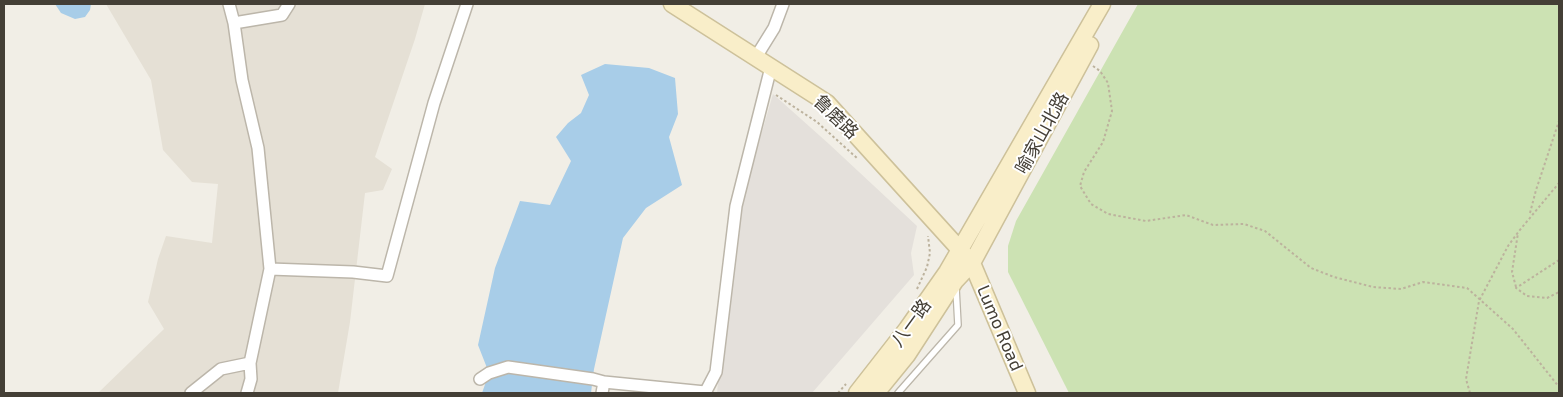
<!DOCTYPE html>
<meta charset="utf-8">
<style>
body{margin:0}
#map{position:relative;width:1563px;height:397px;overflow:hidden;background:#f1eee6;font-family:"Exo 2",sans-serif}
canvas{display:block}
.frame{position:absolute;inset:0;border:5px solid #443f36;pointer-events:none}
</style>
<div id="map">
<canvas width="1563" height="397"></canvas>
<div class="frame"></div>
</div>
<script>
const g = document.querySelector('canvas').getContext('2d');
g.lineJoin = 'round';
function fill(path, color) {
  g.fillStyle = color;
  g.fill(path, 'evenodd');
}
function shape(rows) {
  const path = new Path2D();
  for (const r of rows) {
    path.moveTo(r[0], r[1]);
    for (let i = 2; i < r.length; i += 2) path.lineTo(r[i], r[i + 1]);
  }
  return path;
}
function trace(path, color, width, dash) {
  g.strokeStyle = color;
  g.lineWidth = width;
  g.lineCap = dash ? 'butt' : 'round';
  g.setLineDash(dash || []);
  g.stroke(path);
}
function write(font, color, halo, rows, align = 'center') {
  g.font = font + ' "Exo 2","Noto Sans SC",sans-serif';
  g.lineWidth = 4;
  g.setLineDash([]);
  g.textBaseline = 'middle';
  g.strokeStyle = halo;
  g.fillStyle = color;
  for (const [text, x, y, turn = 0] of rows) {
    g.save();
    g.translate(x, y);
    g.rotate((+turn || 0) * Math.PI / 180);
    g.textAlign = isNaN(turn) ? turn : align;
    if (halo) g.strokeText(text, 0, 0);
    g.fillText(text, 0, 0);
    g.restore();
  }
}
const residential = shape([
 [106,4,425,4,415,39,375,157,392,169,383,190,365,193,350,322,338,393,98,393,164,329,148,302,158,259,166,236,212,243,218,184,192,182,163,150,151,80]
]);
const industrial = shape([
 [773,94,829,144,917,226,911,253,914,275,812,393,717,393,732,235]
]);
const green = shape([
 [1138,4,1559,4,1559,393,1069,393,1008,272,1008,246,1016,221]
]);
const water = shape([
 [55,4,91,4,90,10,85,17,75,19,61,13],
 [605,64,649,68,675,78,678,114,669,137,682,185,646,208,623,238,594,369,591,393,482,393,489,373,478,345,495,268,520,201,550,205,571,161,556,137,568,123,581,113,589,95,581,75]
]);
const path = shape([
 [1093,66,1100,71,1108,83,1112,111,1103,142,1084,172,1080,186,1091,204,1108,214,1146,221,1186,215,1213,225,1244,224,1265,231,1311,268,1334,277,1373,287,1401,289,1423,282,1467,288,1513,329,1559,387],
 [776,95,817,122,858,159],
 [1530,213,1536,190,1559,121],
 [1559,260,1516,288,1527,296,1547,298,1559,292],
 [1516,287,1512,272,1518,233],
 [917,289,927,267,930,253,928,236],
 [838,393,846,384],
 [1470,393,1466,379,1479,301,1508,246,1519,231,1559,183]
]);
const lane = shape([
 [898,393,958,325,956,288]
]);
const street = shape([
 [229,4,234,23],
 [756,57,774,28,783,4],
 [270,269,258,148,242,80,234,23,282,15,289,4],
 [480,379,489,373,508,367,593,379,604,382],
 [191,393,221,369,250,363,270,269,353,272,387,276,434,103,467,4],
 [247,393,251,379,250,363],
 [602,393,604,382,705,392],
 [705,393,716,372,736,206,771,67]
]);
const secondary = shape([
 [672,4,827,103,972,263,1027,393],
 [857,393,907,329,947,272,1102,4],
 [876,393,907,355,955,281,972,263,1090,45]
]);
const streetNames = [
 ["鲁磨路",836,117,44],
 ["喻家山北路",1042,133,-61],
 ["八一路",911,323,-54],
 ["Lumo Road",1000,328,67]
];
fill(residential, '#e5e0d5');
fill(industrial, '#e4e0db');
fill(green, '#cce2b3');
fill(water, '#a8cde8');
trace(lane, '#bcb6aa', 8);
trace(street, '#bcb6aa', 14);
trace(secondary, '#cdc19a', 19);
trace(path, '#bcb29d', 2, [2.5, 2.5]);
trace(lane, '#fff', 5.5);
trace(street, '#fff', 11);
trace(secondary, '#f9eec9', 16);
write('18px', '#443f36', '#fff', streetNames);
</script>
